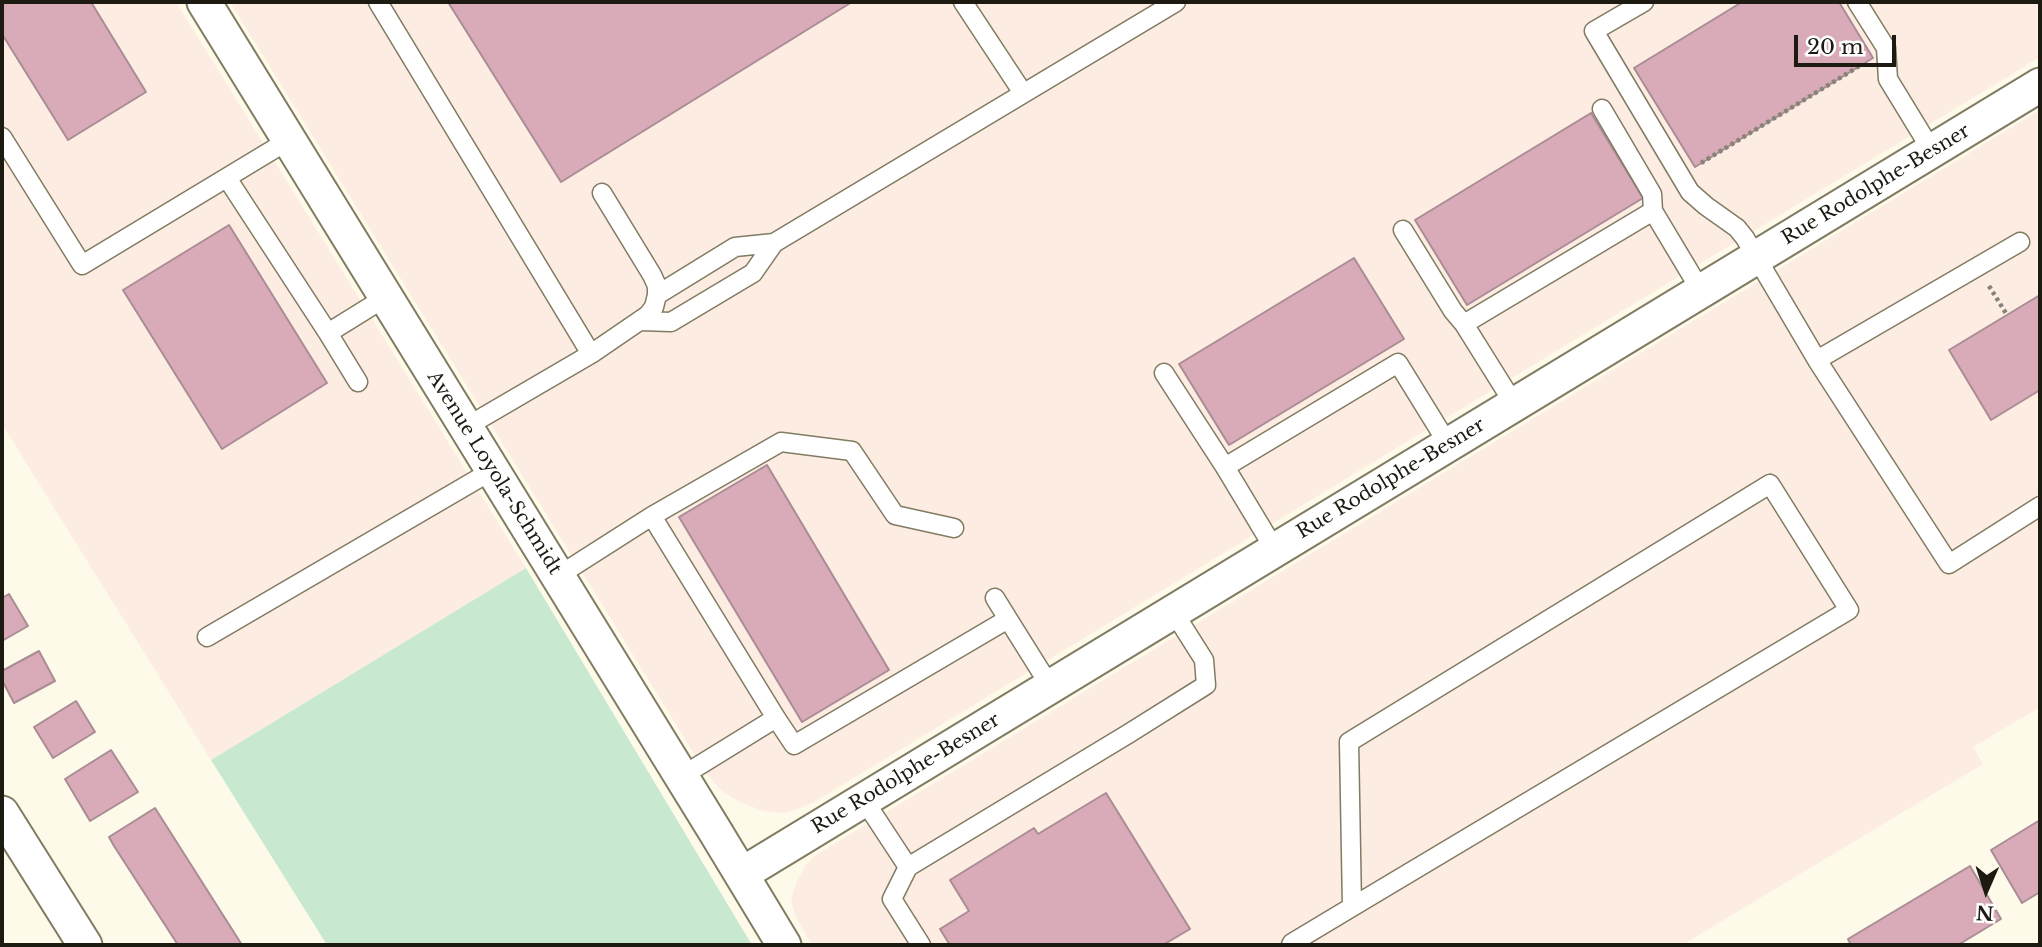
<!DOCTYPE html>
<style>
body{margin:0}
#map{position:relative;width:2042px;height:947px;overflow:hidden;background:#fefae9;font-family:"Libre Baskerville",serif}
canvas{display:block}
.frame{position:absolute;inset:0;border:4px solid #1d1b11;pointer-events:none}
.north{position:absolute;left:1951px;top:856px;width:70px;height:70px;-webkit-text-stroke:5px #fff;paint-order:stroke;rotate:183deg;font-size:19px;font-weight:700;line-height:28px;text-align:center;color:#1d1b11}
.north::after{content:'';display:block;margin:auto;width:24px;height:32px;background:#1d1b11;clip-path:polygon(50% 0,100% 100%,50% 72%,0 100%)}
.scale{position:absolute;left:1794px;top:35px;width:102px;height:32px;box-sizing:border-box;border:4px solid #1d1b11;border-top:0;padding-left:9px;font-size:21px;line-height:24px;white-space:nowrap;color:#1d1b11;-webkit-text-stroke:5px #fff;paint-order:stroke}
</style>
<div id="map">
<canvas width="2042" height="947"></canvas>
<div class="frame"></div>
<div class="north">N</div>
<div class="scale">20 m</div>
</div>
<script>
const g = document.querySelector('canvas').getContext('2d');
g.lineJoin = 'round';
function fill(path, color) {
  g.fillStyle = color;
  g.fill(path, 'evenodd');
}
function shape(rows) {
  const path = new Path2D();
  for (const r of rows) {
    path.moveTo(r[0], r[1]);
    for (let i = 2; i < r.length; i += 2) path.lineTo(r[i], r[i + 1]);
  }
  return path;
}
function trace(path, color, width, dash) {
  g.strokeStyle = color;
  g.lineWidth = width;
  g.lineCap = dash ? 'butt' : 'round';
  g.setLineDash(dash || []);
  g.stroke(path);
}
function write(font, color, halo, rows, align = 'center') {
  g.font = font + ' "Libre Baskerville",serif';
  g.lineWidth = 6;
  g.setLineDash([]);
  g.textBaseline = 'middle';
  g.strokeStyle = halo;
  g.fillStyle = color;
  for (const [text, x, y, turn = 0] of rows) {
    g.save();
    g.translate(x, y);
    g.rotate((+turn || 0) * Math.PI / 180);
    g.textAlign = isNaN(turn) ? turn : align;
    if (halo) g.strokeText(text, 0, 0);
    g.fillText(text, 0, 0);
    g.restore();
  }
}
const industrial = shape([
 [2,2,176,2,526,568,211,760,2,424],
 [230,2,2040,2,2040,57,814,802,798,809,785,813,763,811,738,801,721,790,706,773],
 [2040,110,2040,707,1973,747,1983,764,1682,945,812,945,795,915,791,900,796,883,806,865,816,855]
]);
const green = shape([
 [526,568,752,945,327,945,211,760]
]);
const building = shape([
 [2,2,91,2,146,92,68,140,2,34,2,2],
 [448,2,852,2,561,182,448,2],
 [1742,2,1839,2,1873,58,1695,167,1634,68,1742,2],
 [1591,113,1643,198,1467,305,1415,220,1591,113],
 [229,225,327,383,222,449,123,290,229,225],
 [1354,258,1404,339,1229,445,1179,364,1354,258],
 [2040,295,2040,390,1991,420,1949,350,2040,295],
 [767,465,889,670,802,722,679,517,767,465],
 [9,594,28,626,2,641,2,598,9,594],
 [39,651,55,681,14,703,2,680,2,671,39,651],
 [76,701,95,732,53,758,34,727,76,701],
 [111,750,138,792,90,821,65,779,111,750],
 [1106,793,1190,929,1163,945,950,945,940,929,969,911,950,880,1034,828,1038,834,1106,793],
 [155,808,242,945,178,945,114,846,109,837,155,808],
 [2040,820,2040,892,2022,903,1991,850,2040,820],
 [1970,866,2001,919,1958,945,1851,945,1848,939,1970,866]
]);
const path = shape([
 [1701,163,1861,65],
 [1989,286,2007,315]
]);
const lane = shape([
 [378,2,591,354,466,427],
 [963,2,1023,93],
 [1644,2,1594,31,1690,192,1706,206,1737,228,1745,238,1817,360,2020,242],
 [1857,2,1886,48,1888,79,1932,151],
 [1602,109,1652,194,1653,211],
 [2,137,82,265,289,140],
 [227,178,328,333,386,297],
 [1403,230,1453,311,1464,324],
 [774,243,1176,2],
 [641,321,671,322,753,273,774,243,735,247,657,295],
 [328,333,358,382],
 [591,354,648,315,654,307,657,295,657,286,652,275,602,193],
 [1817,360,1949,564,2040,506],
 [1164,373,1225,467],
 [1514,404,1464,324,1653,211,1701,291],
 [1770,484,1849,610,1352,907,1349,742,1770,484],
 [652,516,781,442,852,451,895,515,954,528],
 [1275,550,1225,467,1398,363,1448,444],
 [558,576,652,516,661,531,776,718,682,776],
 [995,598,1008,619],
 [207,637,493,470],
 [776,718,794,745,1008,619,1050,686],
 [864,800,908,867,1128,734,1206,685,1204,660,1173,611],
 [908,867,892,899,921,945],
 [1291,945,1292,943,1352,907]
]);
const street = shape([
 [204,2,715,831,784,945],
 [2,813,85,945],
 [742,874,2040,85]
]);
const streetNames = [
 ["Rue Rodolphe-Besner",1876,185,-31],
 ["Avenue Loyola-Schmidt",494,473,58],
 ["Rue Rodolphe-Besner",1391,479,-31],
 ["Rue Rodolphe-Besner",906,774,-31]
];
fill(industrial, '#fdece1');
fill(green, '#c8e9d0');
fill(building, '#d9abb8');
trace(building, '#a98c94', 2);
trace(lane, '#817b62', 21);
trace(street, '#817b62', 37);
trace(path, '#868376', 4.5, [3.5, 3.5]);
trace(lane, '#fff', 18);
trace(street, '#fff', 33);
write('19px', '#1d1b11', '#fff', streetNames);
</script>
